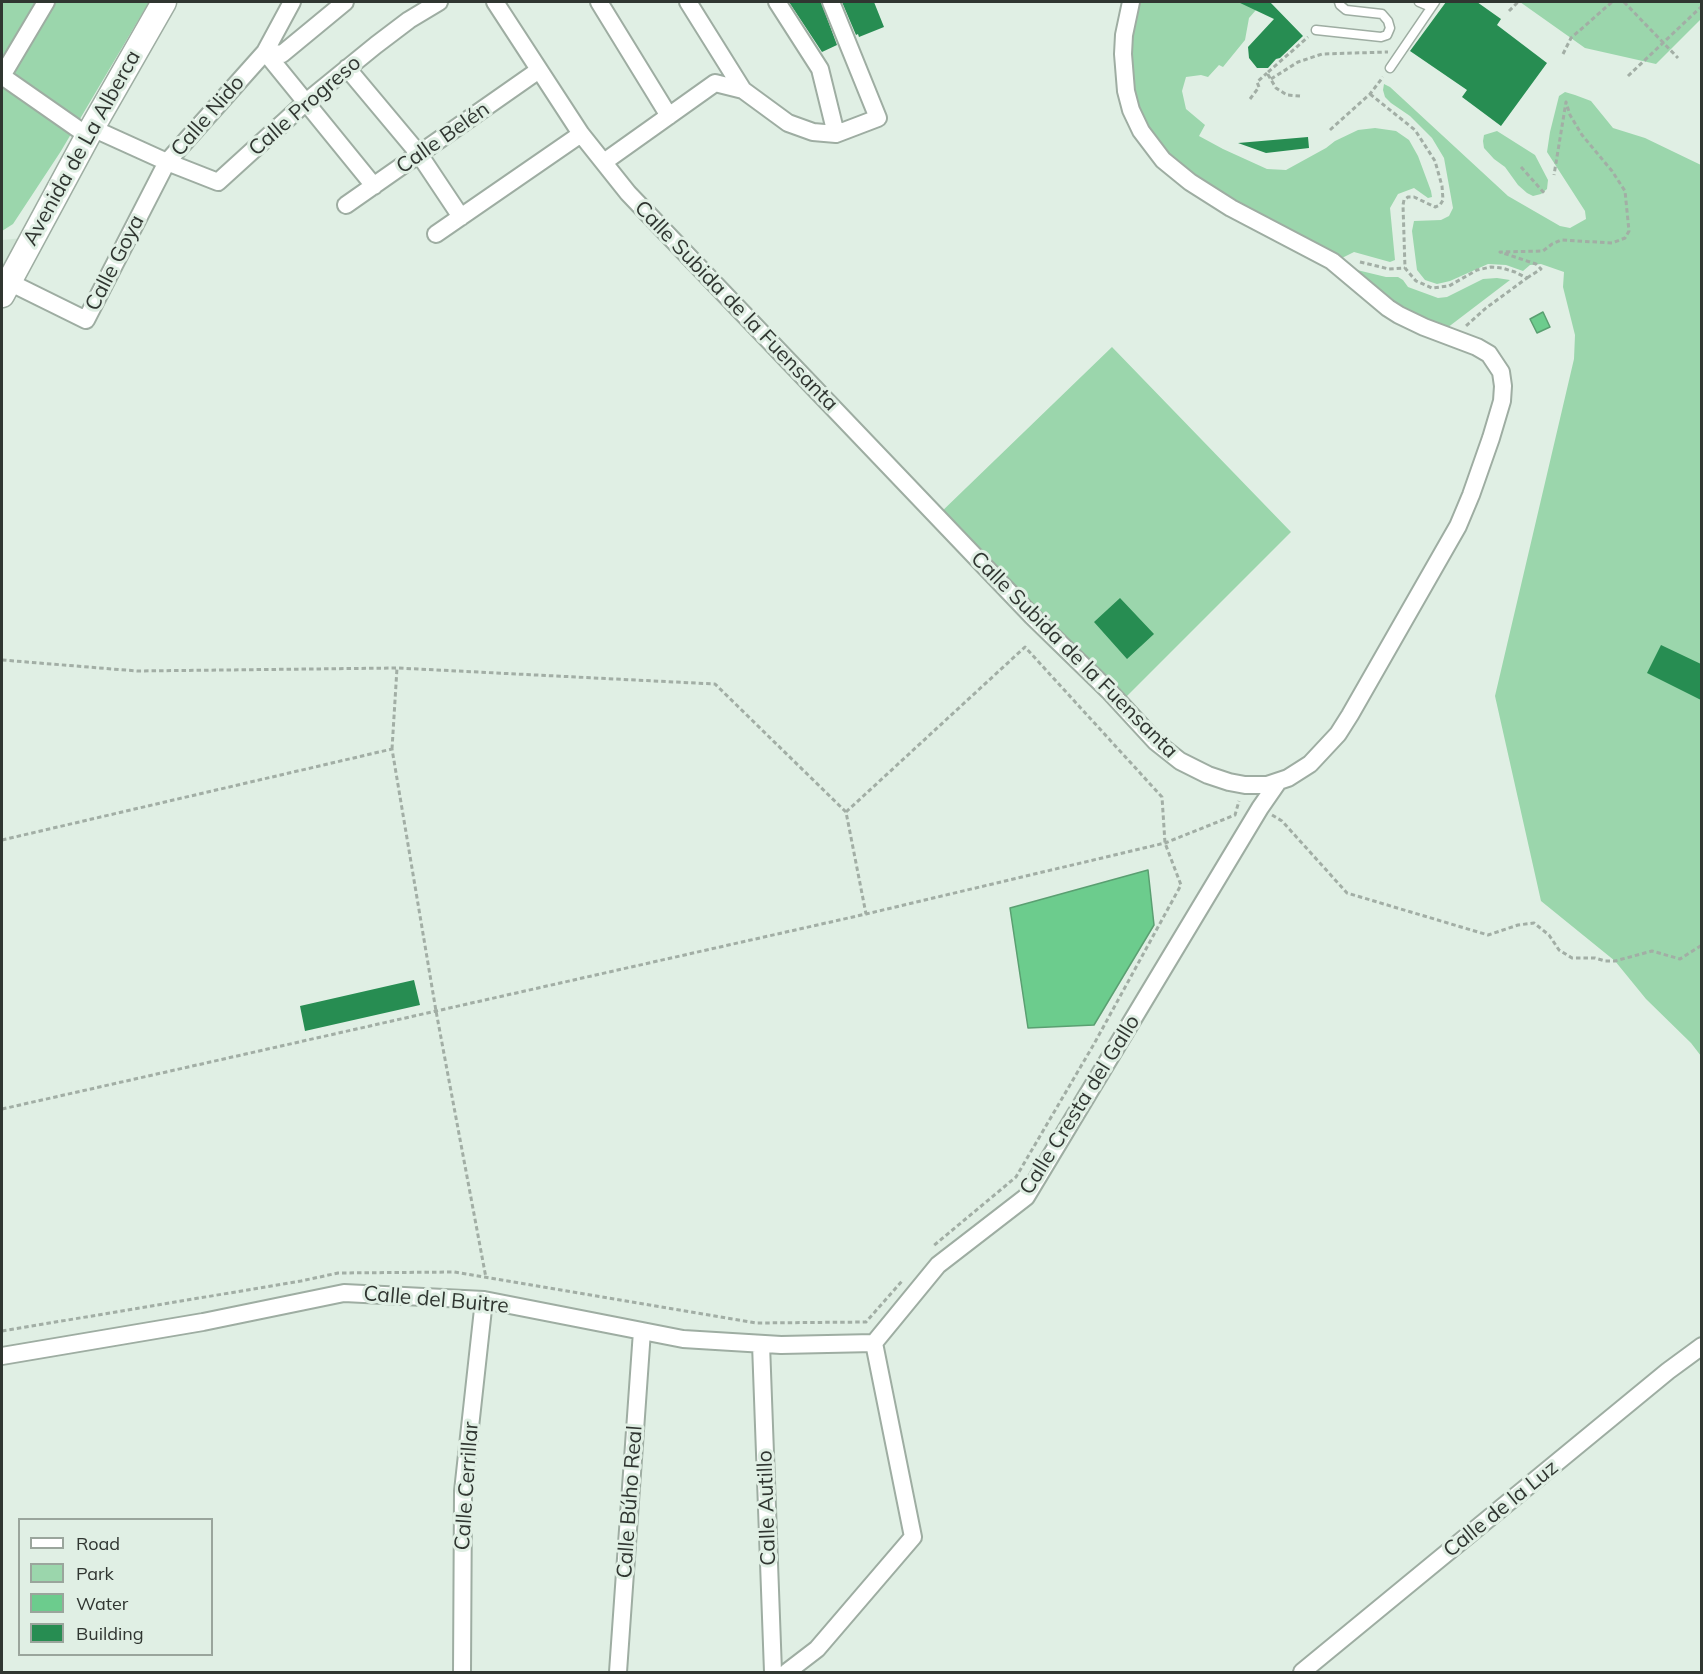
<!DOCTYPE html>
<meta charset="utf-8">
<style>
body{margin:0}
#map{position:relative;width:1703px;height:1674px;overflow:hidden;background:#e0efe4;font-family:Mulish,sans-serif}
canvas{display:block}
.frame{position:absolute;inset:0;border:3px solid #303631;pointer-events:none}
.legend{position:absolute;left:18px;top:1518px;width:195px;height:138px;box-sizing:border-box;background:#e0efe4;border:2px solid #9aa59c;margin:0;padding:8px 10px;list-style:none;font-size:18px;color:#303631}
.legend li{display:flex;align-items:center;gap:12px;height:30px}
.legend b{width:30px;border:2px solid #9aa59c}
</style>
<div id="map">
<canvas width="1703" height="1674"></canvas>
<div class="frame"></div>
<ul class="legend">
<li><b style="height:8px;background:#fff"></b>Road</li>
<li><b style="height:16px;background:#9bd6ac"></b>Park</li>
<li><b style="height:16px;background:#6ccc8d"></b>Water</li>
<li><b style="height:16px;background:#278d52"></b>Building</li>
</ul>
</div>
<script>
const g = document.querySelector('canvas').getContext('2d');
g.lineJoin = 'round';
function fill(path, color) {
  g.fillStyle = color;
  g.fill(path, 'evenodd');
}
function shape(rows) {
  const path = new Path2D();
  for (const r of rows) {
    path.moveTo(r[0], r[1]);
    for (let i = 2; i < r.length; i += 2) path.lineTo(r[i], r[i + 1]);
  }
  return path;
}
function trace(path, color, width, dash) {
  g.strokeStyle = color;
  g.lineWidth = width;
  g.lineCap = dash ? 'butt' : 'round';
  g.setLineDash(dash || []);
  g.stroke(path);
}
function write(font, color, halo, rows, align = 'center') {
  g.font = font + ' Mulish,sans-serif';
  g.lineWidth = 6;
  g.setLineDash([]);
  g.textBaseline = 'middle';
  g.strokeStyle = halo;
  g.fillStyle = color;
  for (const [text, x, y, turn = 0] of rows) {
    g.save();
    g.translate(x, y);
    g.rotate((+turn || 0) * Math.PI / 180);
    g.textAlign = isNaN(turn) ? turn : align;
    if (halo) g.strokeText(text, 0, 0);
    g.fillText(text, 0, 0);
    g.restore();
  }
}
const built = shape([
 [33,237,2,295,2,240]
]);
const green = shape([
 [2,2,149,2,61,151,13,224,2,231],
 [1137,2,1260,2,1256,10,1249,18,1245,40,1223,67,1219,65,1208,77,1201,75,1186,77,1182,91,1186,109,1205,125,1199,136,1223,149,1267,169,1286,170,1326,148,1335,141,1358,130,1375,128,1396,131,1409,140,1418,156,1431,191,1432,197,1428,198,1414,188,1398,194,1390,208,1395,260,1390,262,1354,252,1342,258,1236,205,1187,175,1156,144,1139,115,1130,80,1132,23],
 [1520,2,1701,2,1701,19,1656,64,1585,48],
 [1384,84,1390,87,1508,196,1560,226,1570,228,1586,219,1585,211,1547,152,1550,132,1559,96,1565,92,1575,95,1591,101,1613,128,1645,138,1701,165,1701,1056,1691,1043,1646,999,1615,961,1541,901,1495,696,1574,359,1575,335,1563,287,1564,272,1541,264,1530,265,1523,271,1506,265,1488,264,1450,281,1437,284,1425,280,1417,270,1412,231,1414,221,1441,220,1449,216,1453,208,1444,158,1432,138,1410,116,1391,103,1385,97,1383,90],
 [1497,131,1535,155,1548,180,1547,189,1541,194,1533,196,1527,193,1518,185,1505,167,1494,159,1484,148,1483,141,1484,135],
 [1357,270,1386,277,1398,277,1403,280,1408,287,1438,298,1447,297,1483,279,1497,278,1510,280,1447,328,1404,313],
 [1112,347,1291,532,1120,703,937,516]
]);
const water = shape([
 [1543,312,1550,327,1537,333,1530,319,1543,312],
 [1148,870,1154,925,1094,1025,1028,1028,1010,908,1148,870]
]);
const building = shape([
 [789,2,821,2,837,45,822,52],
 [842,2,874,2,884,27,859,37,858,34,856,35],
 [1238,2,1270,2,1303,36,1280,58,1276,59,1268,68,1257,68,1249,58,1248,47,1274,19],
 [1446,2,1477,2,1501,19,1497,25,1547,63,1501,126,1462,97,1467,90,1410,51],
 [1308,137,1309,148,1266,153,1238,143],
 [1120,598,1154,634,1127,659,1094,622],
 [1661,645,1701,664,1701,700,1647,673],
 [414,980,420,1005,305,1031,300,1006]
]);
const path = shape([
 [1624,2,1678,58],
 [1509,11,1518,2],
 [1563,54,1571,38,1612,2],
 [1628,76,1702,6],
 [1271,79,1298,62,1322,54,1388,52],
 [1370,94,1415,130,1435,161,1442,186,1443,200,1440,205,1435,207,1414,197,1408,197,1404,200,1403,205,1405,268,1416,281,1432,288,1449,286,1477,270,1491,267,1502,268,1515,272,1527,278,1486,308,1466,326],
 [1300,96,1287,95,1276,88,1267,73,1308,37],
 [1250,99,1259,87,1257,82,1267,73],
 [1330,130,1370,94,1383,77],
 [1521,167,1546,195],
 [1360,262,1389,269,1405,268],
 [1527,278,1541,269,1536,264,1500,252,1543,251,1552,244,1561,240,1612,243,1625,238,1629,231,1625,191,1612,171,1582,135,1570,115,1566,102,1554,175],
 [2,660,137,671,397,668,715,684,846,812,866,914],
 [392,749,397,668],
 [846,812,1025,647,1162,797,1165,843,1181,885,1094,1044,1016,1177,932,1247],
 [1272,815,1282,821,1347,893,1488,935,1518,925,1534,923,1549,935,1559,950,1572,958,1595,958,1605,961,1615,961,1652,951,1680,959,1702,945],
 [2,840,392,749,436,1011,486,1278],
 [2,1109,866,914,1165,843,1235,815,1239,801],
 [2,1331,301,1281,338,1273,454,1272,756,1323,866,1322,902,1281]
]);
const lane = shape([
 [1419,2,1431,7],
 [1316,30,1381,37,1387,35,1390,28,1388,21,1382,14,1346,10,1340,5,1339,2],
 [1390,68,1435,2]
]);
const street = shape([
 [495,2,581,134,628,193,1032,616,1109,691,1156,742,1180,761,1208,775,1229,782,1245,785,1267,785,1288,778,1310,764,1338,734,1350,715,1458,526,1471,495,1491,438,1502,401,1503,386,1501,372,1489,354,1477,347,1424,327,1399,315,1388,308,1332,261,1231,208,1190,182,1163,160,1141,131,1131,110,1126,91,1123,54,1124,35,1131,2],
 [599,2,669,116],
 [688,2,743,90],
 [777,2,820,69,836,134],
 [265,52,374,186],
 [265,52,282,54,345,2],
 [347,68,419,154,461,217],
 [2,76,88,136],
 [2,76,46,2],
 [92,128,167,162,218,182,306,102,376,45,409,20,439,2],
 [604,162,715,83,743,90,788,123,813,132,836,134,878,118,831,2],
 [346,205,539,70],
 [436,234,581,134],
 [9,282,86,320,167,162,265,52,292,2],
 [874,1343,938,1265,1026,1197,1260,808,1278,782],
 [761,1344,773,1672],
 [2,1356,203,1322,344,1293,484,1300,683,1339,781,1345,874,1343],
 [462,1672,463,1491,484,1300],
 [618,1672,642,1331],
 [787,1672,817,1649,913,1537,874,1343],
 [1302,1672,1668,1371,1702,1346]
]);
const secondary = shape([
 [2,295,92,128,164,2]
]);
const streetNames = [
 ["Calle Progreso",305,106,-41],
 ["Calle Nido",208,116,-49],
 ["Calle Belén",443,138,-35],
 ["Avenida de La Alberca",82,148,-61],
 ["Calle Goya",115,263,-63],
 ["Calle Subida de la Fuensanta",736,306,46],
 ["Calle Subida de la Fuensanta",1074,655,45],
 ["Calle Cresta del Gallo",1080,1105,-58],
 ["Calle del Buitre",436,1300,5],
 ["Calle Cerrillar",467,1486,-86],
 ["Calle Búho Real",630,1502,-86],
 ["Calle Autillo",767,1508,-92],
 ["Calle de la Luz",1501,1509,-39]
];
fill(built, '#d1e6d6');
fill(green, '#9bd6ac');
fill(water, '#6ccc8d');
trace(water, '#5a9f71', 1.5);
fill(building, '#278d52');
trace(lane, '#9eada2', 11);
trace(street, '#9eada2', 20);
trace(secondary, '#9eada2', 27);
trace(path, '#a2aea5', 3, [4.5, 3]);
trace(lane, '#fff', 8);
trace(street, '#fff', 16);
trace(secondary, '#fff', 24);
write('21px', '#303631', '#e0efe4', streetNames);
</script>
